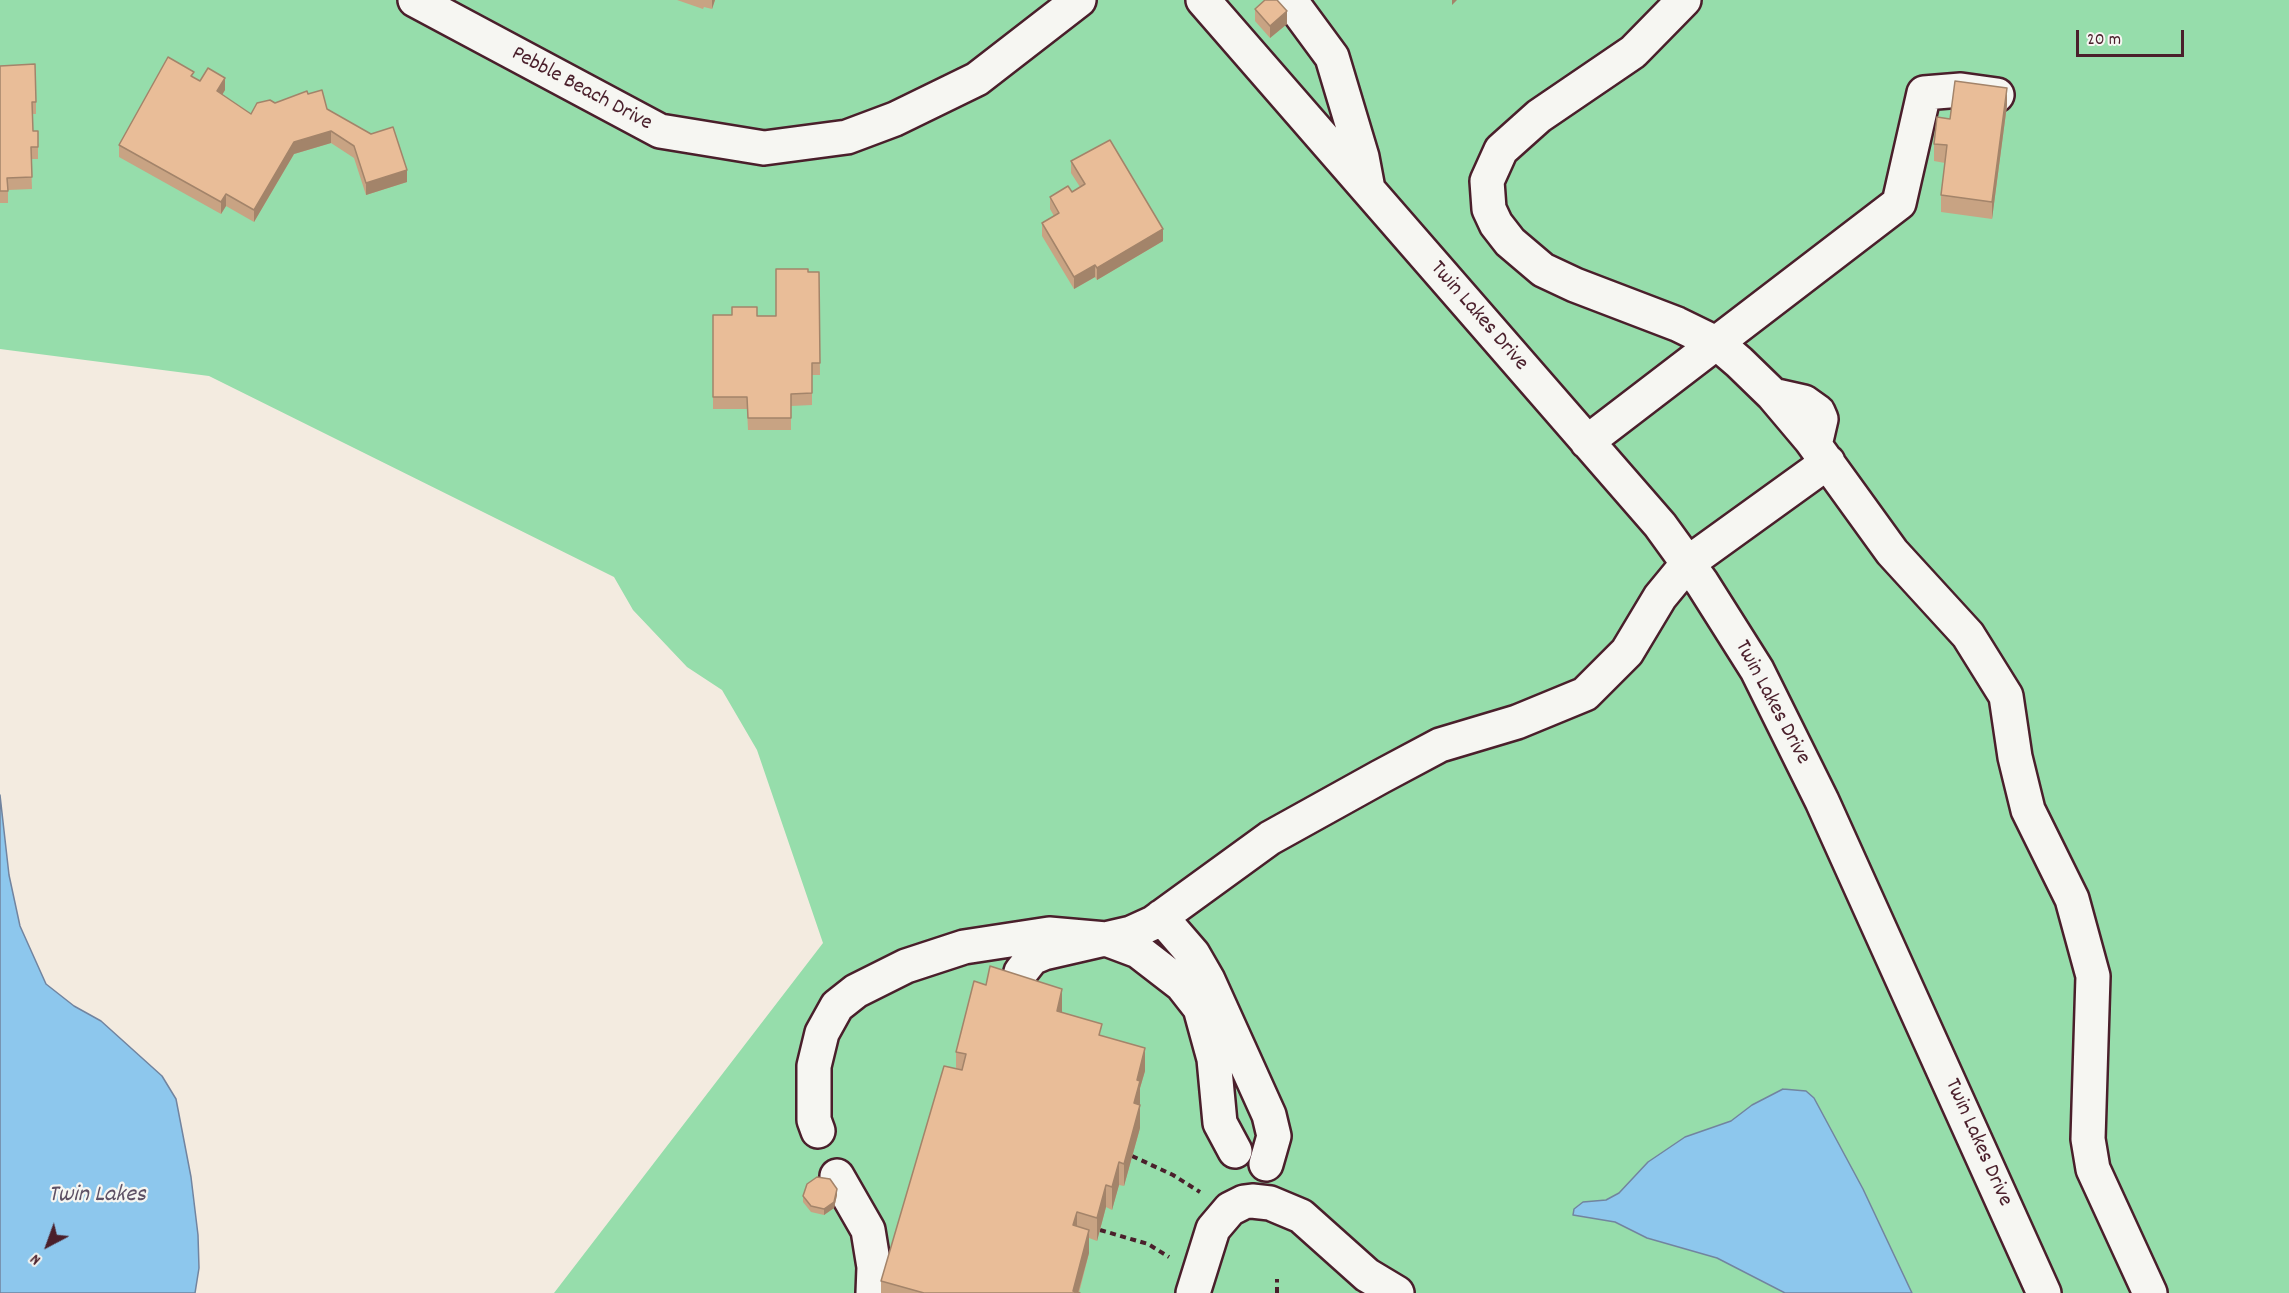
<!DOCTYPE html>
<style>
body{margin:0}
#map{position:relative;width:2289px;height:1293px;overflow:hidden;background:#f3ebe0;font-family:Dekko,sans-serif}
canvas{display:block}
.north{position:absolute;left:18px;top:1215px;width:60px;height:60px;-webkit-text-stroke:4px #f6f6f2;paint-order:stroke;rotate:221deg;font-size:16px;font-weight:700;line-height:24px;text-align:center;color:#4a1f2b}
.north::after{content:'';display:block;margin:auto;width:21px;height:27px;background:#4a1f2b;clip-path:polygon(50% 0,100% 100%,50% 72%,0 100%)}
.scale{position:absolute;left:2076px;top:30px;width:108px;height:27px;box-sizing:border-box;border:3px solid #4a1f2b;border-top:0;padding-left:8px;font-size:18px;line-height:21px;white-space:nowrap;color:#4a1f2b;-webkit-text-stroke:4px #f6f6f2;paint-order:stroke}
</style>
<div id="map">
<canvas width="2289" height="1293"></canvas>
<div class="north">N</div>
<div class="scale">20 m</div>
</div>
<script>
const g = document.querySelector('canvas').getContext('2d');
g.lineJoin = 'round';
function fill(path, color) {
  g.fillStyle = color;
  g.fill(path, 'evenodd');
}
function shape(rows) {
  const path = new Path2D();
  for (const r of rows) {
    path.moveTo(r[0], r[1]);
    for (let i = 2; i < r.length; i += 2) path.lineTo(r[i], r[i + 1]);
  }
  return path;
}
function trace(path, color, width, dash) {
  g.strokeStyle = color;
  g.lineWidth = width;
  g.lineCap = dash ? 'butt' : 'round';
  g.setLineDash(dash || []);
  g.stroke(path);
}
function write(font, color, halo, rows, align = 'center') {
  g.font = font + ' Dekko,sans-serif';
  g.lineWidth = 4.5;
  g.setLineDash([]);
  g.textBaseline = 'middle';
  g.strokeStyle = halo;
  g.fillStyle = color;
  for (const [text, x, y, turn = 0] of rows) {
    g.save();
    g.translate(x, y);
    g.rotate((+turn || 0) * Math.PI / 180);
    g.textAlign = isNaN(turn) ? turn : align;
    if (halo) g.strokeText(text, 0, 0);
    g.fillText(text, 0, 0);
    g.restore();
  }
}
const green = shape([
 [0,0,2289,0,2289,1293,554,1293,823,943,757,750,722,690,687,667,633,610,614,577,209,376,0,349]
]);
const water = shape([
 [0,795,9,875,20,926,46,984,74,1006,101,1021,162,1076,176,1099,191,1177,198,1235,199,1268,195,1293,0,1293,0,795],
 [1783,1089,1806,1091,1814,1098,1863,1189,1912,1293,1785,1293,1717,1258,1647,1238,1615,1222,1573,1215,1574,1209,1583,1202,1606,1200,1619,1193,1648,1162,1685,1137,1731,1121,1752,1105,1783,1089]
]);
const path = shape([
 [1132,1156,1173,1175,1200,1192],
 [1100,1230,1148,1244,1169,1257],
 [1277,1293,1277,1279]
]);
const minor = shape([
 [415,0,660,131,764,148,847,137,895,119,977,79,1079,0],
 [1203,0,1660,525,1702,583,1757,670,1822,801,2044,1293],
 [1290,0,1332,57,1362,157,1368,189],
 [1684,0,1633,52,1539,116,1501,150,1487,181,1489,209,1496,224,1510,242,1543,270,1575,285,1677,324,1718,344,1739,362,1773,395,1811,440,1892,552,1968,635,2006,696,2015,757,2028,810,2072,899,2093,976,2088,1139,2093,1169,2150,1293],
 [1773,395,1804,402,1818,412,1821,419,1815,445],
 [1587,442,1899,203,1924,93,1961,90,1997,95],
 [1161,917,1193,954,1208,980,1269,1115,1274,1136,1266,1164],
 [1016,991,1021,972,1032,958,1044,953,1131,933,1153,923,1270,838,1380,777,1440,745,1517,722,1585,694,1627,652,1660,597,1688,563,1828,462],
 [818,1131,814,1120,814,1066,822,1033,837,1006,856,991,906,966,964,947,1049,934,1106,939,1138,951,1182,985,1200,1008,1214,1059,1220,1123,1235,1151],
 [837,1176,868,1230,874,1267,873,1293],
 [1193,1293,1213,1229,1230,1209,1244,1202,1252,1201,1270,1203,1301,1216,1367,1275,1397,1293]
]);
const wall = shape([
 [677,0,715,0,712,9,704,7,703,9],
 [1255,9,1287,24,1270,38,1255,21],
 [0,66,36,102,36,114,32,114,33,131,38,147,38,159,31,159,32,189,8,190,8,203,0,203],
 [194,78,200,81,225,90,222,95,251,114,275,103,308,94,327,109,407,182,366,195,354,158,331,143,294,154,254,222,226,206,221,214,119,157,119,145],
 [2007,105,1992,219,1941,212,1941,195,1945,163,1934,161,1934,144,1950,119],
 [1071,161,1163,241,1097,280,1095,277,1074,289,1042,236,1042,223,1054,216,1050,209,1050,197,1072,192,1080,187,1071,173],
 [808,272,819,272,820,375,812,375,812,405,791,406,791,430,748,430,747,409,713,409,713,315,776,316],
 [1062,1013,1102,1036,1145,1071,1140,1088,1140,1128,1124,1186,1119,1185,1112,1210,1106,1207,1097,1241,1089,1238,1089,1253,1079,1293,1080,1293,881,1293,881,1281,956,1068,956,1052],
 [837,1195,834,1208,824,1215,811,1212,803,1202,803,1196]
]);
const shadedWall = shape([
 [712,0,715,0,712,9],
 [1452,0,1457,0,1452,5],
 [1287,11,1287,24,1270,38,1270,26],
 [225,78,225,90,217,103,217,91],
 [2007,88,2007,105,1992,219,1992,202],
 [331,131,331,143,294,154,254,222,254,210,294,142],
 [407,170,407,182,366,195,366,183],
 [226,194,226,206,221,214,221,202],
 [1163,229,1163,241,1097,280,1097,268],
 [1095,265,1095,277,1074,289,1074,277],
 [1062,989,1062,1012,1057,1034,1057,1011],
 [1145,1048,1145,1071,1140,1088,1140,1103,1134,1126,1134,1103,1137,1080],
 [1140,1105,1140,1128,1124,1186,1124,1164],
 [1119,1162,1119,1185,1112,1210,1112,1187],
 [1106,1185,1106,1207,1097,1241,1097,1218],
 [837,1189,837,1195,834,1208,824,1215,824,1209],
 [1077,1212,1077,1235,1073,1225],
 [1089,1230,1089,1253,1078,1293,1073,1291]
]);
const building = shape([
 [1265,0,1277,0,1287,11,1270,26,1255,9,1265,0],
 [168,57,194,72,191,76,200,81,208,68,225,78,217,91,251,114,257,103,270,100,275,103,307,91,308,94,322,90,327,109,371,134,393,127,407,170,366,183,354,146,331,131,294,142,254,210,226,194,221,202,119,145,168,57],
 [35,64,36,102,32,102,33,131,38,131,38,147,31,147,32,177,7,178,8,191,0,191,0,66,35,64],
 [1955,81,2007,88,1992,202,1941,195,1947,145,1934,144,1937,117,1950,119,1955,81],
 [1110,140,1163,229,1097,268,1095,265,1074,277,1042,223,1059,213,1050,197,1068,186,1072,192,1085,184,1071,161,1110,140],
 [776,269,808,269,808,272,819,272,820,363,812,363,812,393,791,394,791,418,748,418,747,397,713,397,713,315,732,315,732,307,757,307,757,316,776,316,776,269],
 [990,966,1062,989,1057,1011,1102,1024,1099,1035,1145,1048,1137,1080,1140,1081,1134,1103,1140,1105,1124,1164,1119,1162,1112,1187,1106,1185,1097,1218,1077,1212,1073,1225,1089,1230,1073,1291,1080,1293,924,1293,881,1281,944,1066,962,1070,966,1054,956,1052,974,981,986,985,990,966],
 [817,1177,830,1179,837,1189,834,1202,824,1209,811,1206,803,1196,807,1184,817,1177]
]);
const streetNames = [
 ["Pebble Beach Drive",581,90,28],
 ["Twin Lakes Drive",1478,317,49],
 ["Twin Lakes Drive",1771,703,62],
 ["Twin Lakes Drive",1977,1143,66]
];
const waterNames = [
 ["Twin Lakes",97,1197]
];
fill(green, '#96ddab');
fill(water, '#8dc7ed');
trace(water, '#72849f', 1.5);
trace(minor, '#4a1f2b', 38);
trace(path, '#4a1f2b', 4, [6, 4.5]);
trace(minor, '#f6f6f2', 33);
fill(wall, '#c8a383');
fill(shadedWall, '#a3846a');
fill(building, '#e9bd98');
trace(building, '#a3846a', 1.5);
write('22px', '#4a1f2b', '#f6f6f2', streetNames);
write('italic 24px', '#5e5165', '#f6f6f2', waterNames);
</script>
